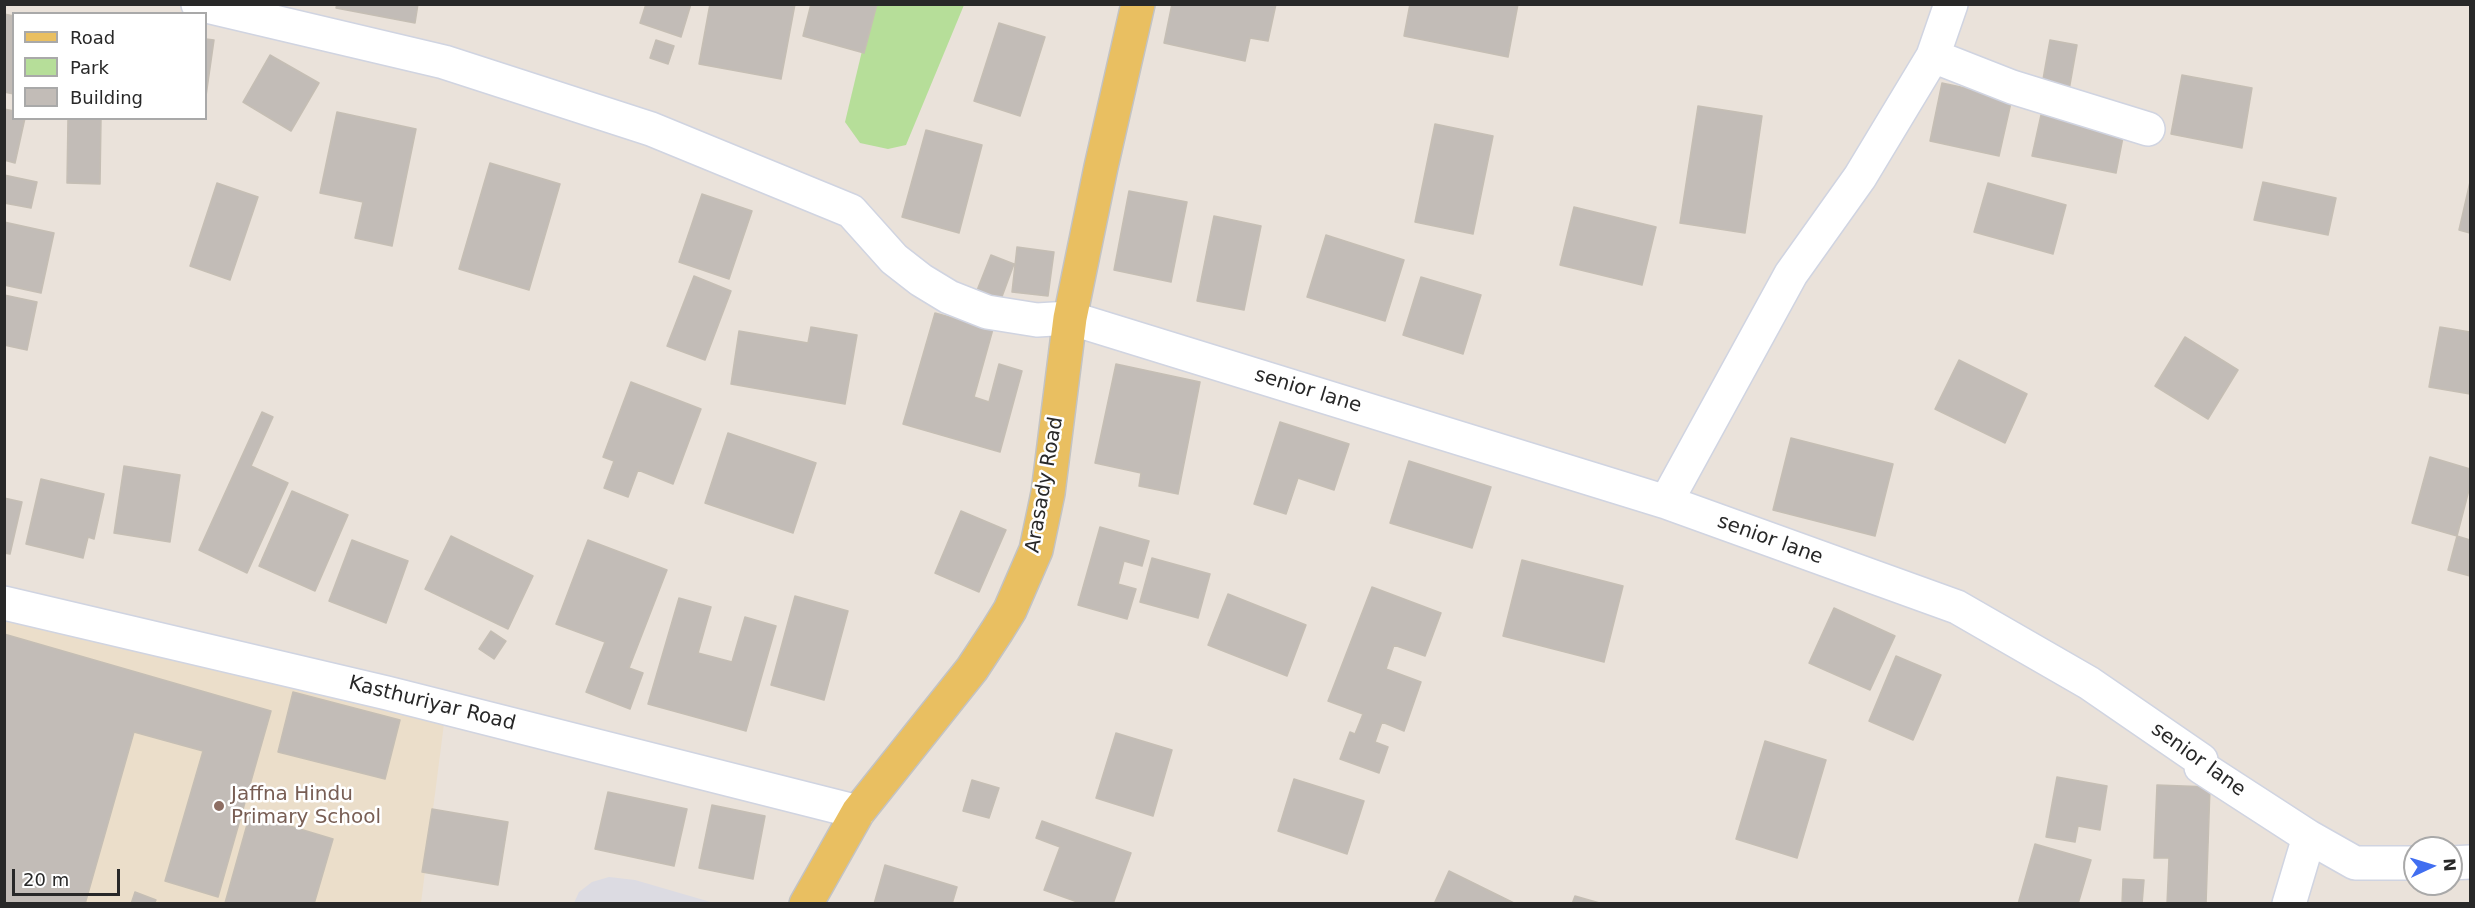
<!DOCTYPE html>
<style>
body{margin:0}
#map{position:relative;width:2475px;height:908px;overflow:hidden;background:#eae2da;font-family:"DejaVu Sans",sans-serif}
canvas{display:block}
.frame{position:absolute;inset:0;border:6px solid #282828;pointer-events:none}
.legend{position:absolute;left:12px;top:12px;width:195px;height:108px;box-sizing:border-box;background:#fff;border:2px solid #a9a9a9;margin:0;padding:8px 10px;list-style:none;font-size:18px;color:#282828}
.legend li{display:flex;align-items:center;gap:12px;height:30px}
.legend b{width:30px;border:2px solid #a9a9a9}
.north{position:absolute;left:2403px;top:836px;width:60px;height:60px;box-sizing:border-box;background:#fff;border:2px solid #a9a9a9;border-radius:50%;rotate:86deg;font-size:16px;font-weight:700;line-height:24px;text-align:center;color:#282828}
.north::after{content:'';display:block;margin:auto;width:21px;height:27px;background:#416ef0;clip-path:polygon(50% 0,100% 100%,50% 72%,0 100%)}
.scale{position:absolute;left:12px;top:869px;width:108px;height:27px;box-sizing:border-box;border:3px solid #282828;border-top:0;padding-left:8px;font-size:18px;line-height:21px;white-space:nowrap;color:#282828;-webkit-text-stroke:4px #fff;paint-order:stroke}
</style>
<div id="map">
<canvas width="2475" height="908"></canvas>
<div class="frame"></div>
<ul class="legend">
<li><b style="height:8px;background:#e9bf61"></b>Road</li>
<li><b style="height:16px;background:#b6de99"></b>Park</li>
<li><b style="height:16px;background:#c2bcb7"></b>Building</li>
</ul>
<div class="north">N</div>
<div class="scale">20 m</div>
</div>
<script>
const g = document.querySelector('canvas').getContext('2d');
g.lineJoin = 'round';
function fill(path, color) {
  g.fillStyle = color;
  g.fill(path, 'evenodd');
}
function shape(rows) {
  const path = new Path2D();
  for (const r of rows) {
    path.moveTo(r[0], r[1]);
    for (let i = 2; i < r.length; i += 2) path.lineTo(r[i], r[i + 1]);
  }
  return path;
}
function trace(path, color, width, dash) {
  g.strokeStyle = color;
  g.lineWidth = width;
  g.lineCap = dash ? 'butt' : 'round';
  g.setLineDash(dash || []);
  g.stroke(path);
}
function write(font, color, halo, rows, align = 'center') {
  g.font = font + ' "DejaVu Sans",sans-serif';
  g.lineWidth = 5;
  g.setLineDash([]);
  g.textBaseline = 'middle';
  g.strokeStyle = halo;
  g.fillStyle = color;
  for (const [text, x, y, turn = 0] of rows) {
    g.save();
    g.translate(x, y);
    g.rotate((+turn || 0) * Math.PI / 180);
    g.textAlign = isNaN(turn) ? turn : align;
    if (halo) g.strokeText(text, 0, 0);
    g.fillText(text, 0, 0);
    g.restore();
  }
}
const industrial = shape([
 [609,877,635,880,714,903,574,903,579,892,592,882]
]);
const education = shape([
 [5,603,446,708,421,903,5,904]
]);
const green = shape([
 [873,5,964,5,906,145,888,149,860,143,845,122]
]);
const building = shape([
 [337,4,418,4,415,23,336,8,337,4],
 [646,4,691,4,681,37,640,23,646,4],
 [710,4,795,4,781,79,699,64,710,4],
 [811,4,877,4,864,53,803,36,811,4],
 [1172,4,1276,4,1268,41,1250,38,1245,61,1164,43,1172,4],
 [1410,4,1518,4,1508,57,1404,36,1410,4],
 [4,14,14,16,14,94,4,92,4,14],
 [999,23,1045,37,1020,116,974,101,999,23],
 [206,39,214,40,206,96,206,39],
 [656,40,674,46,668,64,650,58,656,40],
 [2050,40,2077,45,2069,90,2042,85,2050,40],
 [270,55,319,83,291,131,243,102,270,55],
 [2182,75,2252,88,2242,148,2171,134,2182,75],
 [1942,83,2012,98,1999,156,1930,141,1942,83],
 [1698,106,1762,116,1745,233,1680,223,1698,106],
 [4,109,14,111,14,118,25,118,15,163,4,160,4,109],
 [337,112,416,129,392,246,355,238,363,202,320,193,337,112],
 [2041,115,2124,132,2116,173,2032,156,2041,115],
 [68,119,101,119,100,184,67,183,68,119],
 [1435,124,1493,136,1473,234,1415,222,1435,124],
 [926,130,982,145,959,233,902,217,926,130],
 [490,163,560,184,529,290,459,269,490,163],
 [4,175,37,182,31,208,4,203,4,175],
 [2263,182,2336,198,2328,235,2254,220,2263,182],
 [2470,182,2470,233,2459,230,2470,182],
 [217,183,258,197,230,280,190,266,217,183],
 [1988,183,2066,205,2053,254,1974,232,1988,183],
 [1129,191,1187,202,1171,282,1114,270,1129,191],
 [702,194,752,211,729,279,679,262,702,194],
 [1574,207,1656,227,1642,285,1560,265,1574,207],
 [1214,216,1261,226,1244,310,1197,301,1214,216],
 [4,222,54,233,41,293,4,285,4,222],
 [1326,235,1404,260,1385,321,1307,297,1326,235],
 [1017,247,1054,252,1048,296,1012,292,1017,247],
 [991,255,1014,264,1000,302,976,293,991,255],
 [694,276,731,291,705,360,667,346,694,276],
 [1421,277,1481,295,1463,354,1403,335,1421,277],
 [4,295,37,302,27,350,4,345,4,295],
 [935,313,993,329,974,397,989,402,999,364,1022,371,1000,452,903,424,935,313],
 [811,327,857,335,845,404,731,384,739,331,808,343,811,327],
 [2440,327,2470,332,2470,394,2429,387,2440,327],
 [2185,337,2238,370,2208,419,2155,386,2185,337],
 [1959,360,2027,394,2005,443,1935,409,1959,360],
 [1116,364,1200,382,1178,494,1139,486,1141,473,1095,463,1116,364],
 [631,382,701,409,673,484,638,470,628,497,604,488,614,461,603,457,631,382],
 [262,412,273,417,251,466,288,483,247,573,199,550,262,412],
 [1280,422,1349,444,1334,490,1298,478,1286,514,1254,504,1280,422],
 [728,433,816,463,793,533,705,503,728,433],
 [1791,438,1893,464,1875,536,1773,510,1791,438],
 [2430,457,2470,469,2470,486,2457,536,2412,523,2430,457],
 [1409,461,1491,487,1472,548,1390,523,1409,461],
 [124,466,180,475,170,542,114,533,124,466],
 [41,479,104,494,94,539,88,537,83,558,26,544,41,479],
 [292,491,348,515,315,591,259,566,292,491],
 [4,498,22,502,10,554,4,553,4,498],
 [961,511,1006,530,979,592,935,573,961,511],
 [1100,527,1149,541,1142,566,1124,561,1118,584,1136,589,1127,619,1078,605,1100,527],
 [451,536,533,576,508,629,425,589,451,536],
 [2457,536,2470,540,2470,576,2448,570,2457,536],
 [352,540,408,561,386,623,329,601,352,540],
 [588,540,667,570,629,668,643,673,630,709,586,692,605,642,556,624,588,540],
 [1152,558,1210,574,1198,618,1140,602,1152,558],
 [1522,560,1623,586,1604,662,1503,636,1522,560],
 [1372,587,1441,613,1425,656,1394,645,1386,669,1421,682,1404,731,1382,722,1375,742,1388,747,1379,773,1340,759,1350,732,1355,734,1363,714,1328,701,1372,587],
 [1228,594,1306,625,1287,676,1208,645,1228,594],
 [795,596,848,611,824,700,771,685,795,596],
 [679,598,711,607,698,653,732,662,745,617,776,626,746,731,648,704,679,598],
 [1834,608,1895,636,1870,690,1809,663,1834,608],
 [491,631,506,641,494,659,479,649,491,631],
 [4,634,271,711,218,897,165,881,203,751,134,732,85,904,4,904,4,634],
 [1896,656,1941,675,1913,740,1869,721,1896,656],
 [293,692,400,720,385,779,278,752,293,692],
 [1116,733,1172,750,1153,816,1096,798,1116,733],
 [1765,741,1826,760,1797,858,1736,839,1765,741],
 [2057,777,2107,786,2100,830,2078,826,2075,842,2046,837,2057,777],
 [1294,779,1364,801,1347,854,1278,831,1294,779],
 [972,780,999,788,989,818,963,811,972,780],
 [2157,785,2210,787,2206,904,2167,904,2169,858,2154,858,2157,785],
 [608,792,687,809,674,866,595,849,608,792],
 [712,805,765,816,753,879,699,868,712,805],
 [432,809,508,822,498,885,422,872,432,809],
 [250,814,333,839,314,904,225,903,250,814],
 [1042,821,1131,853,1113,904,1083,904,1044,890,1060,847,1036,838,1042,821],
 [2035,844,2091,860,2078,904,2018,904,2035,844],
 [885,865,957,887,952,904,874,904,885,865],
 [1449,871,1516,904,1434,904,1449,871],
 [2123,879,2144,880,2142,904,2122,904,2123,879],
 [135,892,156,900,154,904,131,904,135,892],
 [1575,896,1603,904,1572,904,1575,896]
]);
const minor = shape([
 [198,4,444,62,651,129,851,211,894,259,921,280,949,297,987,312,1037,320,1070,318,1666,502,1957,607,2089,683,2201,760,2201,767,2309,837,2355,863,2415,863],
 [1933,56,2012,87,2148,129],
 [1666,502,1791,274,1860,177,1933,56,1951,4],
 [4,603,387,693,858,812],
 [2451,863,2470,862],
 [2289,904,2309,837]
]);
const major = shape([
 [806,904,858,812,972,669,997,631,1010,610,1036,550,1048,493,1070,318,1101,167,1138,4]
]);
const markers = [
 [219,806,6,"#8d6e63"]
];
const streetNames = [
 ["senior lane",1308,391,17],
 ["Arasady Road",1045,485,-80],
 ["senior lane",1770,540,20],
 ["Kasthuriyar Road",432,704,14],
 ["senior lane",2198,760,36]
];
const educationNames = [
 ["Jaffna Hindu",231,795],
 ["Primary School",231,818]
];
fill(industrial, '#dcdbe2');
fill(education, '#ebdeca');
fill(green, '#b6de99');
fill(building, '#c2bcb7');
trace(building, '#c5beb4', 1.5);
trace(minor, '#d0d4e1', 36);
trace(major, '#c3c3c3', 36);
trace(minor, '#fff', 33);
trace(major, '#e9bf61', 33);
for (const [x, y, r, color] of markers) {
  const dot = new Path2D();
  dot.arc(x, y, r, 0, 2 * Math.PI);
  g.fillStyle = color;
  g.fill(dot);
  trace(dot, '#fff', 2);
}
write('20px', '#282828', '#fff', streetNames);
write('20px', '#785e54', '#fff', educationNames, 'left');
</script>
